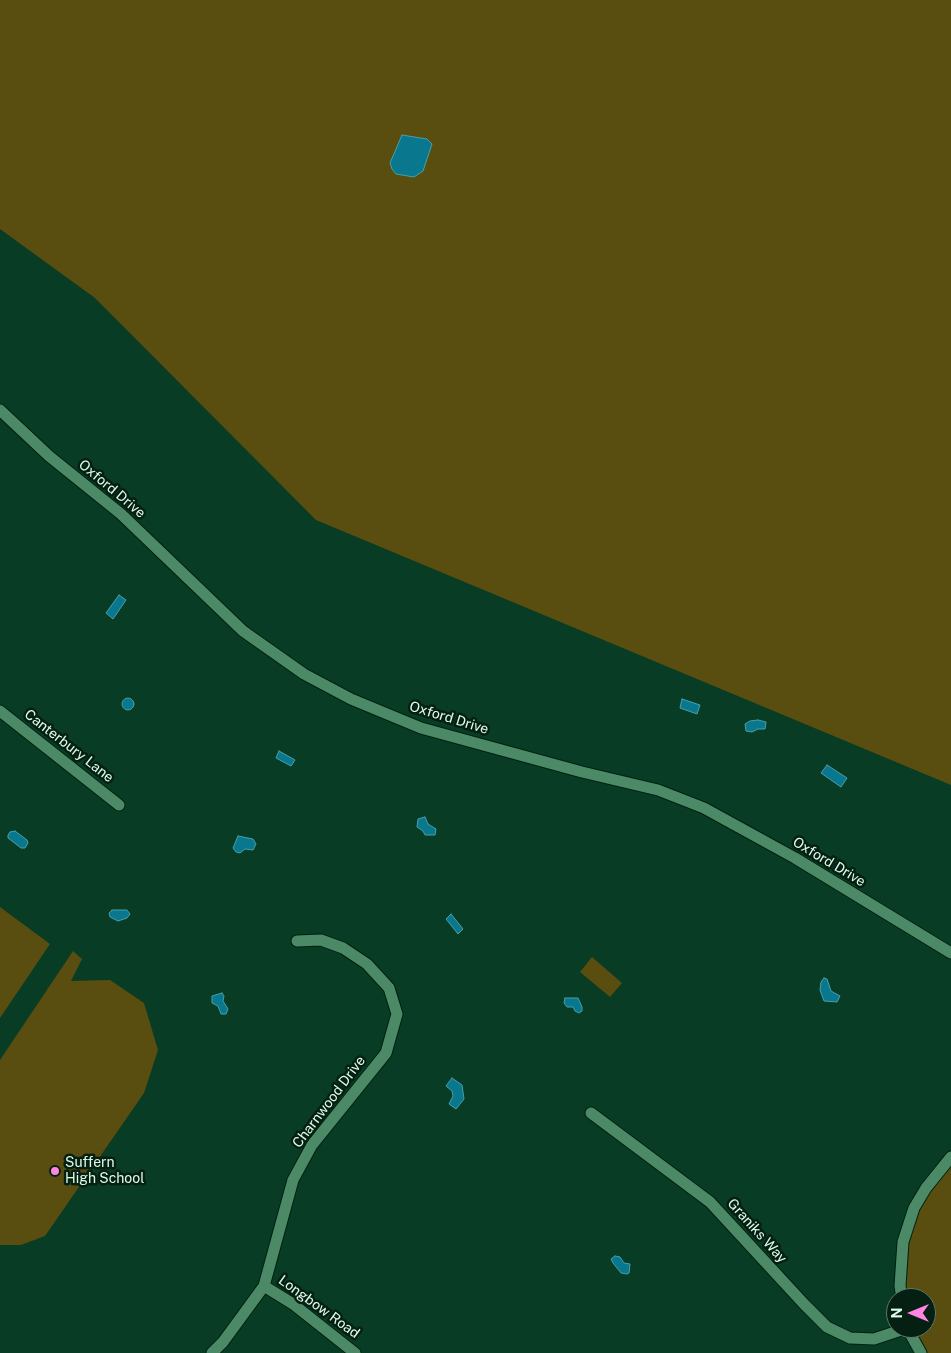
<!DOCTYPE html>
<style>
body{margin:0}
#map{position:relative;width:951px;height:1353px;overflow:hidden;background:#093c24;font-family:"Public Sans",sans-serif}
canvas{display:block}
.north{position:absolute;left:886px;top:1288px;width:50px;height:50px;box-sizing:border-box;background:#052012;border:1px solid #5b7868;border-radius:50%;rotate:270deg;font-size:14px;font-weight:700;line-height:20px;text-align:center;color:#ddfde8}
.north::after{content:'';display:block;margin:auto;width:18px;height:22px;background:#fe85e0;clip-path:polygon(50% 0,100% 100%,50% 72%,0 100%)}
</style>
<div id="map">
<canvas width="951" height="1353"></canvas>
<div class="north">N</div>
</div>
<script>
const g = document.querySelector('canvas').getContext('2d');
g.lineJoin = 'round';
function fill(path, color) {
  g.fillStyle = color;
  g.fill(path, 'evenodd');
}
function shape(rows) {
  const path = new Path2D();
  for (const r of rows) {
    if (r.length === 3) {
      path.moveTo(r[0] + r[2], r[1]);
      path.arc(r[0], r[1], r[2], 0, 2 * Math.PI);
      continue;
    }
    path.moveTo(r[0], r[1]);
    for (let i = 2; i < r.length; i += 2) path.lineTo(r[i], r[i + 1]);
  }
  return path;
}
function trace(path, color, width, dash) {
  g.strokeStyle = color;
  g.lineWidth = width;
  g.lineCap = dash ? 'butt' : 'round';
  g.setLineDash(dash || []);
  g.stroke(path);
}
function write(font, color, halo, rows, align = 'center') {
  g.font = font + ' "Public Sans",sans-serif';
  g.lineWidth = 5;
  g.setLineDash([]);
  g.textBaseline = 'middle';
  g.strokeStyle = halo;
  g.fillStyle = color;
  for (const [text, x, y, turn = 0] of rows) {
    g.save();
    g.translate(x, y);
    g.rotate((+turn || 0) * Math.PI / 180);
    g.textAlign = isNaN(turn) ? turn : align;
    if (halo) g.strokeText(text, 0, 0);
    g.fillText(text, 0, 0);
    g.restore();
  }
}
const green = shape([
 [0,0,951,0,951,785,316,520,95,298,0,229],
 [0,907,50,944,0,1018],
 [73,951,82,959,71,981,110,980,144,1003,158,1050,144,1093,45,1236,21,1245,0,1245,0,1060],
 [592,957,622,983,610,997,580,972],
 [951,1157,951,1353,921,1353,907,1328,926,1328,926,1298,902,1298,900,1286,914,1208]
]);
const water = shape([
 [402,135,427,139,432,144,423,171,414,177,396,174,392,169,390,163,402,135],
 [119,595,126,600,113,619,106,613,119,595],
 [128,704,6],
 [682,699,700,705,697,714,680,708,682,699],
 [758,720,766,722,765,729,758,729,752,732,746,731,745,724,750,721,758,720],
 [279,751,295,760,291,766,276,758,279,751],
 [827,765,847,778,841,787,821,773,827,765],
 [425,817,428,824,436,829,435,835,425,835,423,831,417,827,418,819,425,817],
 [15,831,27,840,28,843,25,848,21,848,8,838,8,835,10,832,15,831],
 [238,836,253,839,256,844,253,850,245,849,240,853,236,852,233,848,238,836],
 [112,910,127,910,130,914,127,918,118,921,110,917,109,913,112,910],
 [451,914,463,929,458,934,446,919,451,914],
 [824,978,827,979,831,991,840,996,837,1002,824,1001,820,990,821,982,824,978],
 [222,993,224,996,223,1001,228,1009,226,1014,221,1014,218,1006,212,1003,212,996,222,993],
 [565,998,578,998,582,1007,582,1011,579,1013,575,1011,573,1007,567,1007,564,1003,565,998],
 [452,1078,462,1085,464,1099,456,1109,449,1104,453,1096,452,1091,446,1086,452,1078],
 [615,1256,620,1257,624,1263,630,1264,629,1273,627,1274,621,1273,613,1263,611,1259,615,1256]
]);
const minor = shape([
 [0,410,49,456,121,514,243,631,304,674,351,699,421,728,582,772,658,790,704,808,795,858,951,953],
 [0,711,119,805],
 [591,1113,710,1202,804,1304,827,1327,850,1338,874,1339,907,1328],
 [264,1286,293,1304,355,1353],
 [902,1298,900,1286,903,1242,914,1208,926,1188,951,1157],
 [907,1328,921,1353],
 [212,1353,223,1342,264,1286,293,1180,312,1145,386,1053,397,1014,389,988,367,964,343,948,321,940,297,941]
]);
const markers = [
 [55,1171,5,"#fe85e0"]
];
const streetNames = [
 ["Oxford Drive",112,489,40],
 ["Oxford Drive",449,718,17],
 ["Canterbury Lane",69,746,38],
 ["Oxford Drive",829,862,31],
 ["Charnwood Drive",329,1102,-53],
 ["Graniks Way",757,1231,48],
 ["Longbow Road",319,1307,36]
];
const poiNames = [
 ["Suffern",65,1163],
 ["High School",65,1179]
];
fill(green, '#594d10');
fill(water, '#09778d');
trace(water, '#499fa8', 1);
trace(minor, '#002110', 13);
trace(minor, '#4c8a67', 11);
for (const [x, y, r, color] of markers) {
  const dot = new Path2D();
  dot.arc(x, y, r, 0, 2 * Math.PI);
  g.fillStyle = color;
  g.fill(dot);
  trace(dot, '#052012', 2);
}
write('14px', '#ddfde8', '#052012', streetNames);
write('14px', '#ddfde8', '#052012', poiNames, 'left');
</script>
